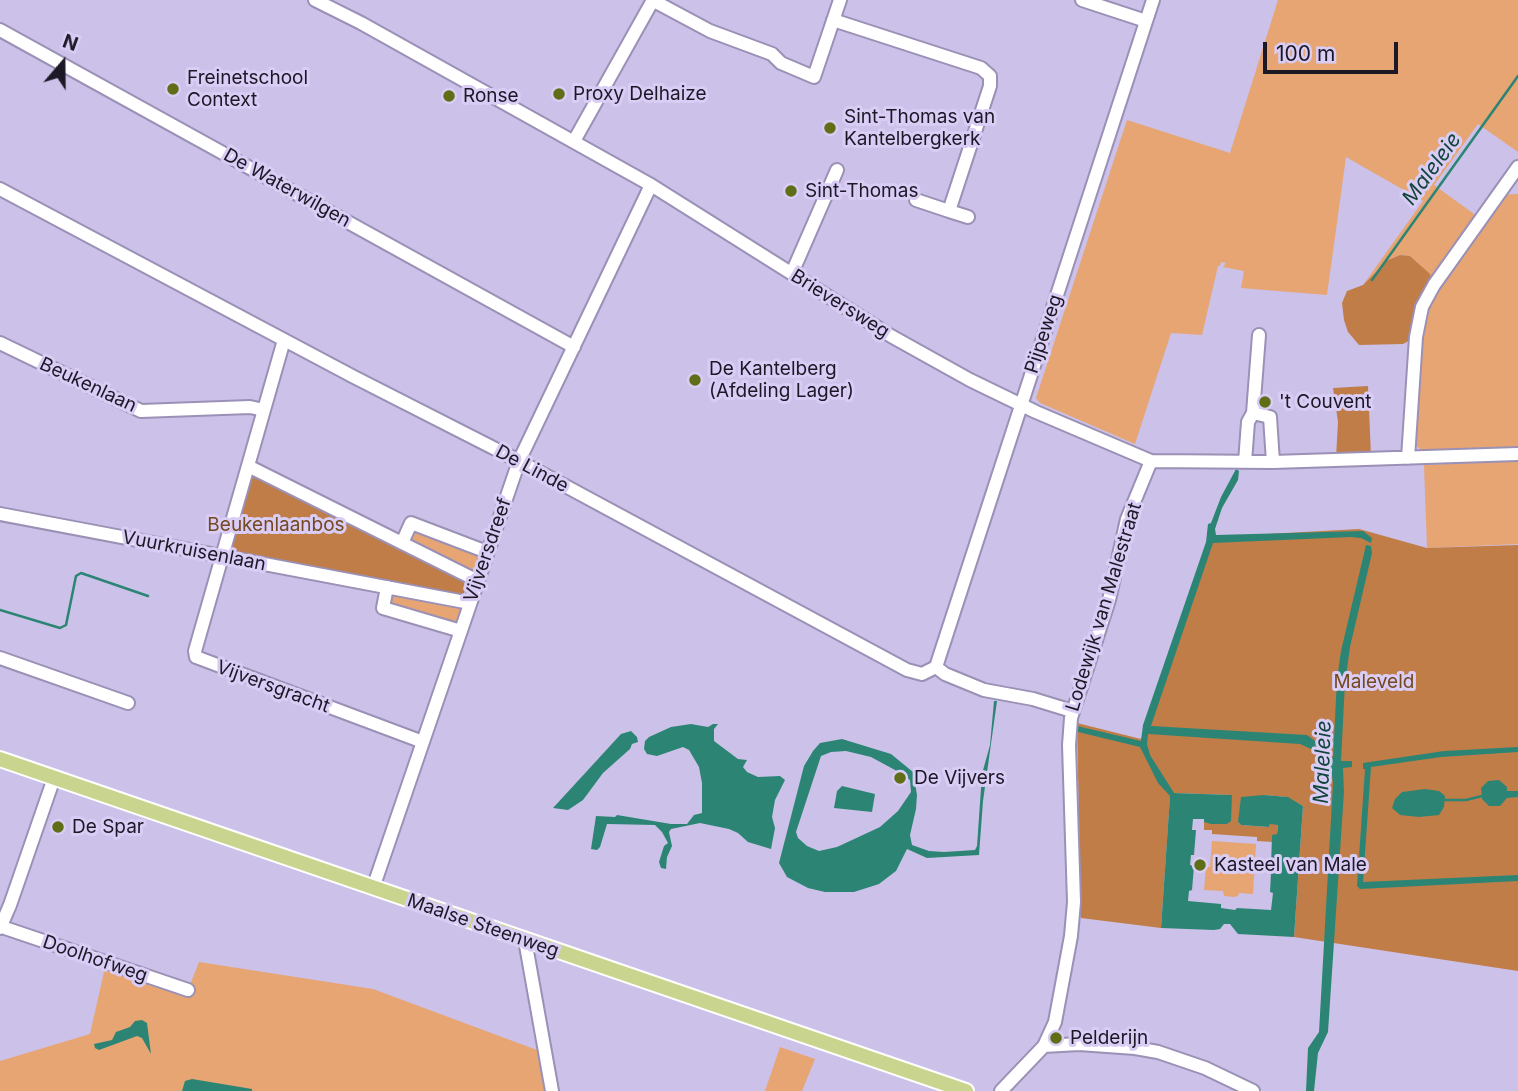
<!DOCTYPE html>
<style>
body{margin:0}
#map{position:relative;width:1518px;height:1091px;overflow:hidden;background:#ccc1e8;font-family:Inter,sans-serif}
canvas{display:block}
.north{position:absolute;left:28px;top:28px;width:70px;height:70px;-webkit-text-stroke:5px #d9cdf5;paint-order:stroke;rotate:20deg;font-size:19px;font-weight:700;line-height:28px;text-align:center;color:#1c1826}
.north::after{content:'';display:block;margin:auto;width:24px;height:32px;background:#1c1826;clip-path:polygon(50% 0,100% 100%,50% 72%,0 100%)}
.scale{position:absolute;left:1263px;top:42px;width:135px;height:32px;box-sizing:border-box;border:4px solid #1c1826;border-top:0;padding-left:9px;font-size:21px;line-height:24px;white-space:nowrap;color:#1c1826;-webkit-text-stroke:5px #d9cdf5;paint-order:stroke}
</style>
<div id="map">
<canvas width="1518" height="1091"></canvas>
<div class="north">N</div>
<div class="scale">100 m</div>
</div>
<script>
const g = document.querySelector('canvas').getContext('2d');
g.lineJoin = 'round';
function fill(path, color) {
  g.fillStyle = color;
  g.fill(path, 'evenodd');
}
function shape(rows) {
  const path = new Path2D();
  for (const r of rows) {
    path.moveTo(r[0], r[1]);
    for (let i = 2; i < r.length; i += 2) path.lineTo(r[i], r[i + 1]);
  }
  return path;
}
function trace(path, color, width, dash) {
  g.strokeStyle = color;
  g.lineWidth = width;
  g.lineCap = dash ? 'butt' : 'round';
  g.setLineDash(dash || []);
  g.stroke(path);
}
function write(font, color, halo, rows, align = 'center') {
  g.font = font + ' Inter,sans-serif';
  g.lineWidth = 6;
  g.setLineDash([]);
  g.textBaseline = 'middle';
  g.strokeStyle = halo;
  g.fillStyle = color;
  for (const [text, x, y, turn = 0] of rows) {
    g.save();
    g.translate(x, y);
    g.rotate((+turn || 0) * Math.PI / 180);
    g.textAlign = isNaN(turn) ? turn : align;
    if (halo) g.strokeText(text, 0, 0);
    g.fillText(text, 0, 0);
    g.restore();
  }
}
const green = shape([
 [1278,0,1518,0,1518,152,1478,124,1434,185,1481,219,1499,195,1518,194,1518,450,1426,453,1412,443,1420,265,1410,256,1400,255,1388,260,1363,285,1423,201,1346,157,1327,295,1241,288,1244,271,1223,267,1226,263,1221,262,1220,266,1218,266,1202,335,1171,333,1135,444,1040,403,1036,398,1127,120,1230,153],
 [1518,461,1518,544,1427,548,1424,465],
 [415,530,478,553,481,557,478,571,472,574,411,543,408,535],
 [390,593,460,604,464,609,457,625,390,607],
 [1212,841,1256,844,1253,894,1239,893,1238,896,1234,897,1224,896,1223,891,1204,890,1206,867,1210,867],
 [199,962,373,989,545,1053,552,1091,0,1091,0,1061,90,1034,106,963,188,990],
 [780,1047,815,1059,802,1091,765,1091]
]);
const forest = shape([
 [1400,255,1410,256,1430,274,1434,285,1416,337,1403,344,1359,345,1348,332,1344,320,1342,303,1347,291,1363,285,1388,260],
 [1368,386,1371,456,1336,458,1338,422,1333,388],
 [253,473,468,582,462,599,228,552],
 [1359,529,1427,548,1518,545,1518,971,1294,937,1303,806,1287,797,1264,795,1238,822,1241,825,1269,827,1270,824,1278,824,1277,835,1272,835,1273,842,1257,841,1257,837,1212,834,1212,830,1204,830,1204,822,1227,824,1232,795,1174,793,1170,797,1161,928,1081,918,1077,723,1141,739,1212,537]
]);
const water = shape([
 [1236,469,1239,471,1238,480,1222,508,1215,529,1216,535,1363,531,1372,538,1371,543,1361,538,1351,537,1213,543,1151,726,1307,735,1329,751,1333,758,1337,679,1341,651,1366,545,1371,546,1372,553,1350,647,1345,683,1341,761,1352,761,1352,767,1343,768,1344,792,1328,1032,1318,1053,1314,1091,1306,1091,1308,1048,1319,1032,1333,783,1331,768,1321,757,1322,754,1300,744,1148,734,1147,744,1150,755,1174,793,1232,795,1231,821,1227,824,1211,824,1204,822,1204,819,1193,819,1192,830,1196,830,1194,855,1191,855,1190,865,1194,866,1192,890,1189,891,1188,901,1221,904,1221,908,1235,910,1237,908,1271,910,1273,893,1270,892,1271,873,1274,873,1275,868,1271,867,1272,835,1277,834,1278,825,1270,824,1269,827,1241,825,1238,822,1241,797,1264,795,1288,797,1303,806,1294,937,1238,934,1230,924,1224,924,1220,929,1214,930,1161,928,1170,796,1158,783,1140,747,1074,731,1077,726,1141,741,1143,725,1206,542,1208,524,1211,523,1221,497],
 [994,701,997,701,983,801,979,855,927,858,907,849,896,871,879,884,854,892,825,892,808,888,787,877,779,863,804,766,813,751,820,743,842,739,891,754,913,772,917,795,916,809,910,835,912,845,929,851,944,852,975,850,977,846,982,774,990,745],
 [846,751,871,757,895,770,910,780,911,792,898,811,880,827,837,847,819,851,807,846,798,838,796,832,821,756,831,752],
 [691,724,708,727,713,724,718,724,714,729,714,741,738,759,747,760,743,767,747,772,758,777,780,776,785,780,775,800,772,817,775,828,771,849,748,842,738,833,729,829,700,823,671,829,669,832,672,846,667,857,666,869,661,868,659,862,664,846,668,843,662,832,655,825,607,824,600,847,597,850,591,849,596,816,615,817,617,815,671,824,687,824,694,815,702,813,702,783,699,767,689,750,683,747,657,756,647,754,644,749,645,741,649,737,671,727],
 [631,731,637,737,638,742,632,744,630,749,603,773,583,800,568,810,553,808,621,734],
 [1518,747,1518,752,1441,757,1371,767,1363,882,1518,875,1518,881,1360,889,1357,886,1365,769,1363,769,1363,763,1444,751],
 [1499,780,1507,787,1507,791,1518,791,1518,797,1507,798,1500,806,1489,806,1482,799,1481,788,1488,781],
 [842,786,875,794,872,812,834,808,837,791],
 [1425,789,1439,791,1445,796,1444,807,1439,815,1419,817,1400,815,1392,808,1395,799,1402,792],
 [142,1020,147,1023,151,1054,142,1038,137,1036,99,1050,95,1048,94,1044,112,1040,116,1032,130,1027,135,1021],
 [192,1079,252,1089,252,1091,182,1091,185,1081]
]);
const stream = shape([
 [1372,280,1518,76],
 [0,610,60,628,66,625,76,576,81,573,148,596],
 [1444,800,1466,800,1482,796]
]);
const minor = shape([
 [315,0,361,23,651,185,891,336,970,380,1036,412,1151,461,1273,462,1518,454],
 [652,0,710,31,772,54,781,63,814,77,840,0],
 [1082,0,1146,21],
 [833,20,981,68,990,76,990,86,949,211,916,200],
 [0,30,574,347],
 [574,141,653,0],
 [0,189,354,377,519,461,907,670,922,674,936,667],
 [949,211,968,217],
 [792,273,837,170],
 [284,340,195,651,196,657,423,742],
 [0,343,141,411,250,407,264,410],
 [1253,413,1259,335],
 [1408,458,1416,337,1422,307,1434,285,1518,167],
 [1245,462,1248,422,1253,413,1270,417,1273,462],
 [248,466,478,581],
 [0,514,470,603],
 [402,543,411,523,487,552],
 [387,587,383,608,461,631],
 [0,658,128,703],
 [936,667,1153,0],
 [936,667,945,674,984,690,1033,699,1072,711],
 [373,888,519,461,651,185],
 [2,927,188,990],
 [0,928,10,905,54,778],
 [525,940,552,1091],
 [1044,1046,1079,1044,1135,1048,1158,1052,1205,1068,1253,1091],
 [1001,1091,1044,1046,1055,1022,1071,936,1074,902,1069,745,1071,718,1109,600,1127,519,1151,461]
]);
const major = shape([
 [0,759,966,1091]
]);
const markers = [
 [173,89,7,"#606e18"],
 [559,94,7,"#606e18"],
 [449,96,7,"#606e18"],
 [830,128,7,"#606e18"],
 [791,191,7,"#606e18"],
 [695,380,7,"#606e18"],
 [1265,402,7,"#606e18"],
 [900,778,7,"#606e18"],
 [58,827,7,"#606e18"],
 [1200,865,7,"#606e18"],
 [1056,1038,7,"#606e18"]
];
const poiNames = [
 ["Freinetschool",187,78],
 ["Context",187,100],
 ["Proxy Delhaize",573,94],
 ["Ronse",463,96],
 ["Sint-Thomas van",844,117],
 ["Kantelbergkerk",844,139],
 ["Sint-Thomas",805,191],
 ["De Kantelberg",709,369],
 ["(Afdeling Lager)",709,391],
 ["'t Couvent",1279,402],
 ["De Vijvers",914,778],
 ["De Spar",72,827],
 ["Kasteel van Male",1214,865],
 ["Pelderijn",1070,1038]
];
const streetNames = [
 ["De Waterwilgen",287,188,29],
 ["Brieversweg",840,304,32],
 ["Pijpeweg",1044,334,-72],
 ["Beukenlaan",88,385,25],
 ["De Linde",532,469,28],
 ["Vijversdreef",488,550,-71],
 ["Vuurkruisenlaan",194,551,11],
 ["Lodewijk van Malestraat",1104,607,-73],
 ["Vijversgracht",273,687,20],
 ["Maalse Steenweg",483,926,19],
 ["Doolhofweg",95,959,19]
];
const parkNames = [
 ["Beukenlaanbos",276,525],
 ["Maleveld",1374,682]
];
const waterNames = [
 ["Maleleie",1432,169,-54],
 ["Maleleie",1323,762,-88]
];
fill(green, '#e6a572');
fill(forest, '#c07d47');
fill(water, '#2c8574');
trace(stream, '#2c8574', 2.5);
trace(minor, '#9b90b5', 16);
trace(major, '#fff', 18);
trace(minor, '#fff', 12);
trace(major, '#c9d58f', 14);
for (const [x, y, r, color] of markers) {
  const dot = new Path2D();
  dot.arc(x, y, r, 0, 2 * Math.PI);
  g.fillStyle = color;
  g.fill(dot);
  trace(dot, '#d9cdf5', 2.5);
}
write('19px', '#1c1826', '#d9cdf5', poiNames, 'left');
write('19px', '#1c1826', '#d9cdf5', streetNames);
write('19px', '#764820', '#d9cdf5', parkNames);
write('italic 21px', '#11443b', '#d9cdf5', waterNames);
</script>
